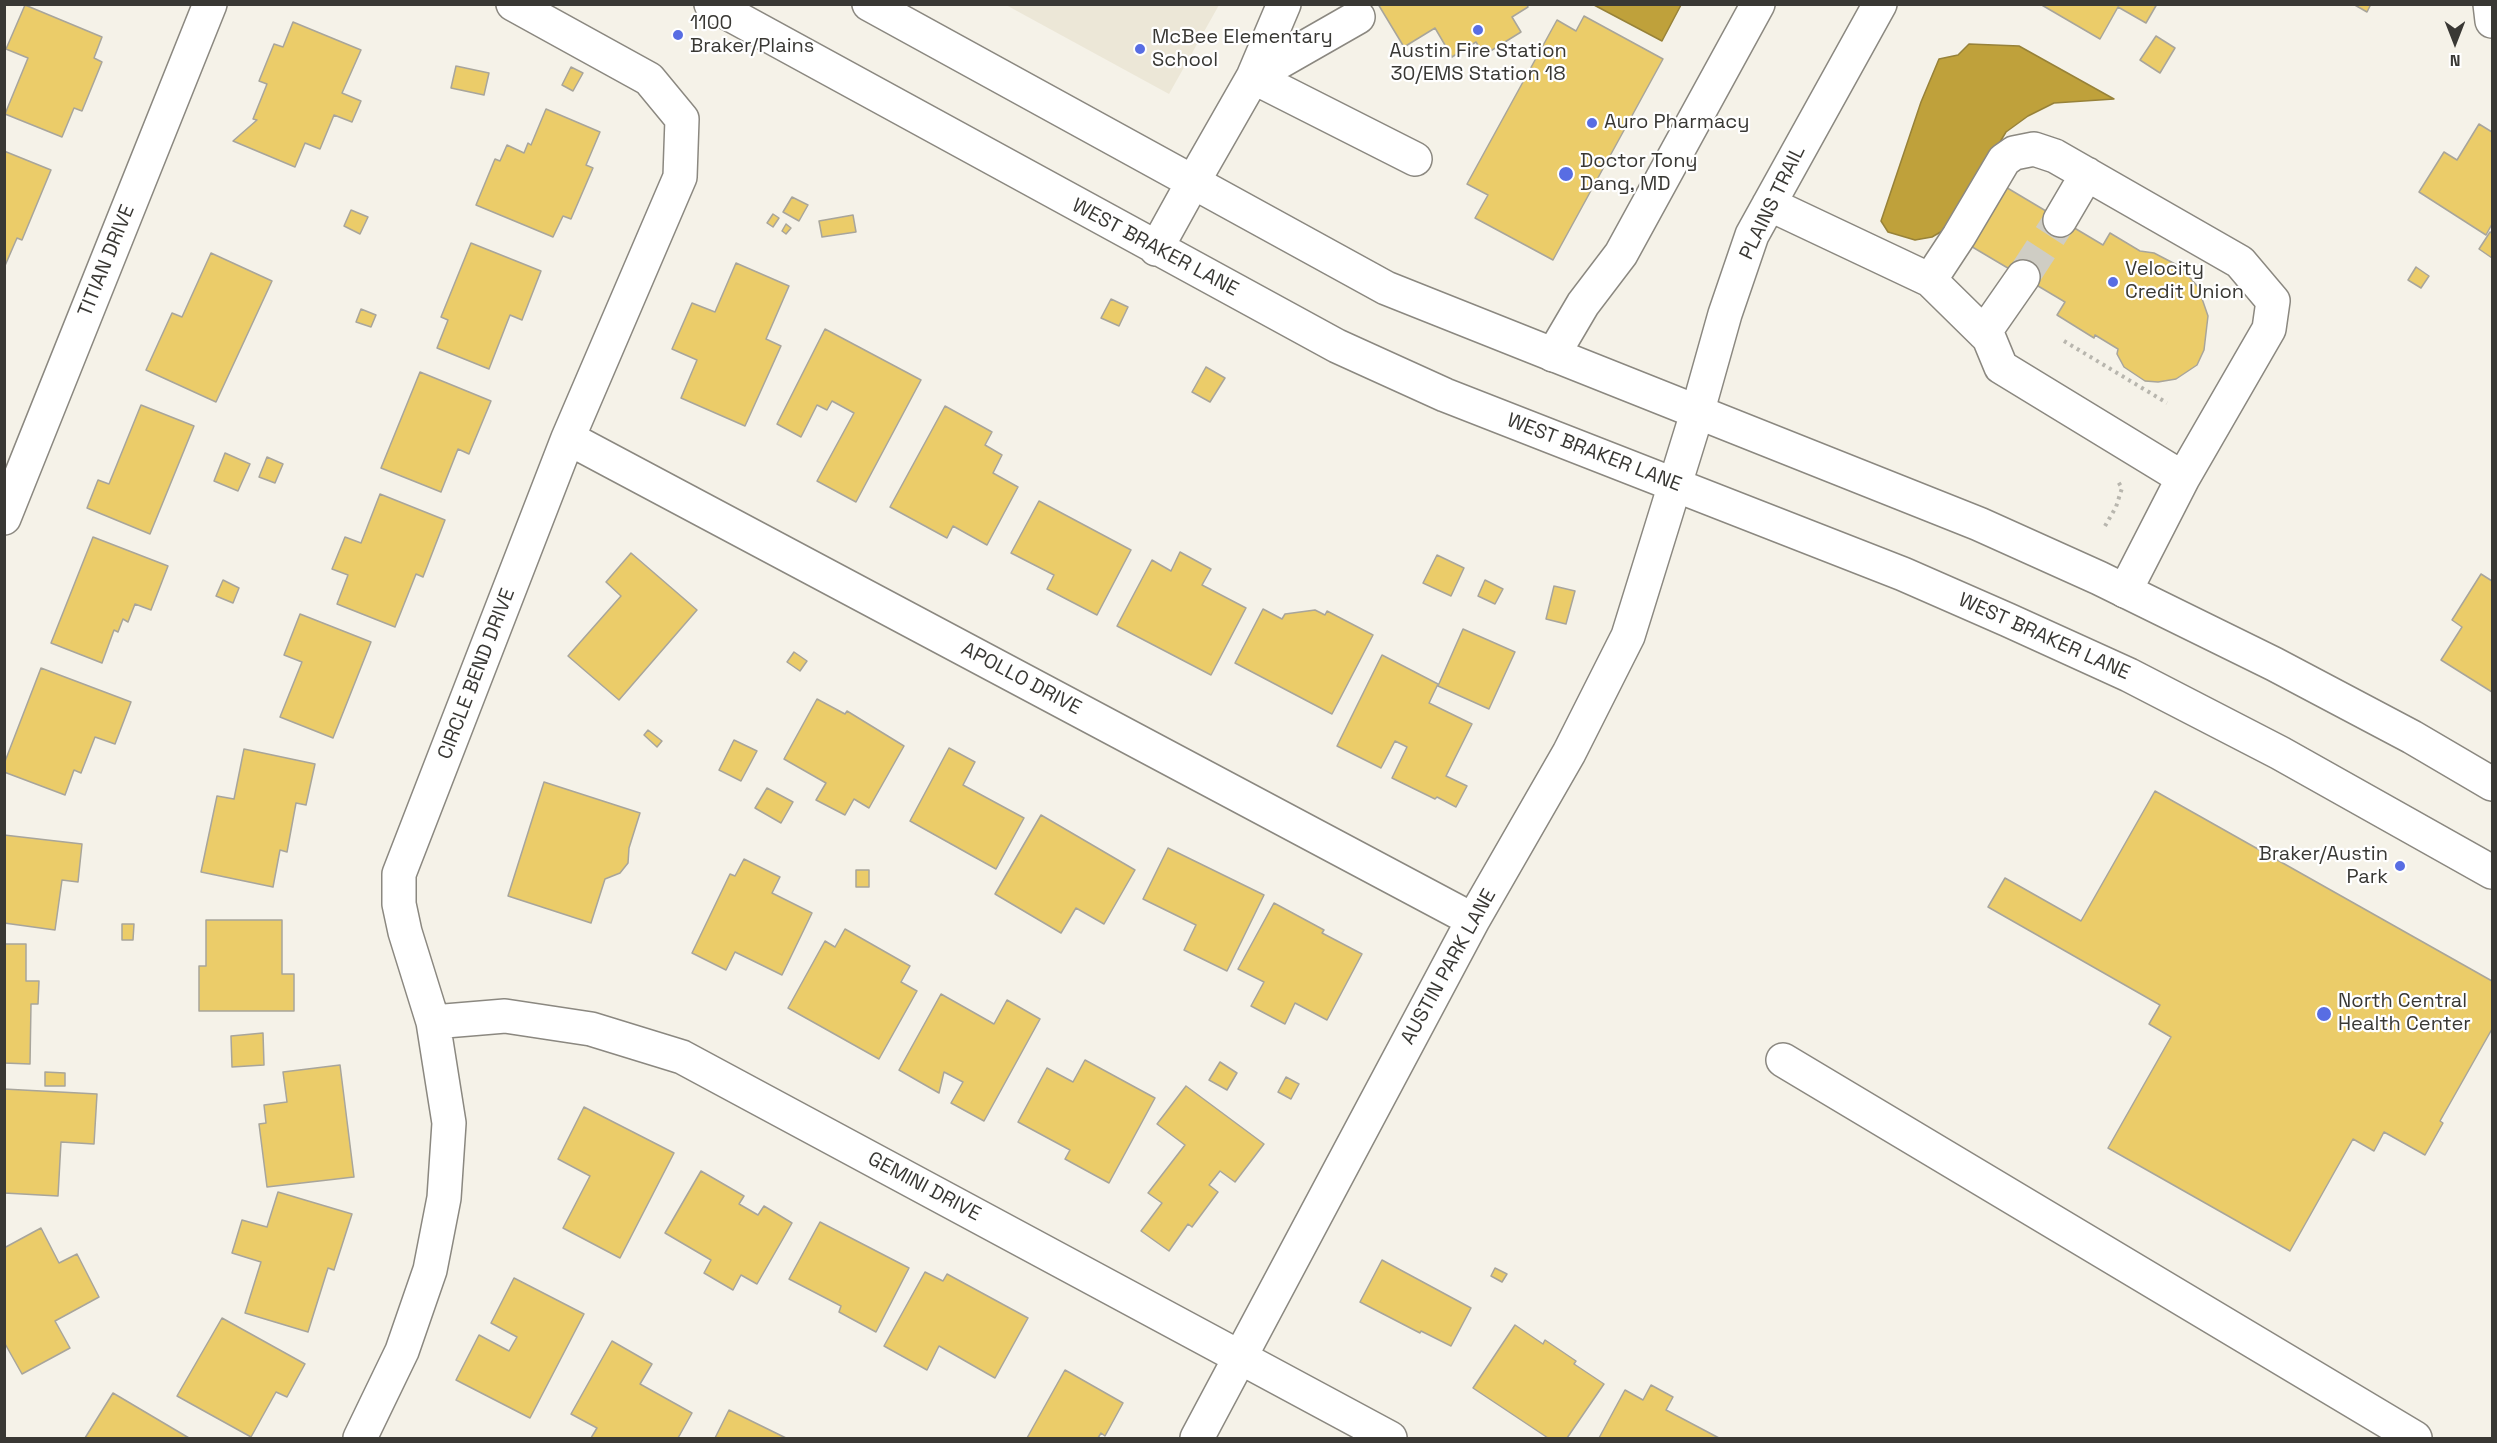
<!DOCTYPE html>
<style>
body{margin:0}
#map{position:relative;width:2497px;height:1443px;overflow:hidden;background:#f5f2e8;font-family:"Space Grotesk",sans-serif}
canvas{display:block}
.frame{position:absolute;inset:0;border:6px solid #393834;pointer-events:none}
.north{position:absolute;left:2425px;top:12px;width:60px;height:60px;-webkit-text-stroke:4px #fff;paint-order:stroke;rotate:180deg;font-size:16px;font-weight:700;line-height:24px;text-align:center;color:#393834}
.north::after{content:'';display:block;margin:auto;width:21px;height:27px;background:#393834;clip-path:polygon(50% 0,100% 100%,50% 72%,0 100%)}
</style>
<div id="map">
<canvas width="2497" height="1443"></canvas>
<div class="frame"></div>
<div class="north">N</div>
</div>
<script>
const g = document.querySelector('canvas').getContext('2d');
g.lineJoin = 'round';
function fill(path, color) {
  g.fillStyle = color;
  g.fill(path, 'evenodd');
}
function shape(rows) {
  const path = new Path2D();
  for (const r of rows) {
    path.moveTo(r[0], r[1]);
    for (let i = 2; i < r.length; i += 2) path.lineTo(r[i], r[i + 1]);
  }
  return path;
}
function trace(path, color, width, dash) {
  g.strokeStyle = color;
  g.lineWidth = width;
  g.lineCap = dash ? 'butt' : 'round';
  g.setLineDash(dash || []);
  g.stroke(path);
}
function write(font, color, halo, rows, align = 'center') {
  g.font = font + ' "Space Grotesk",sans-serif';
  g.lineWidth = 4.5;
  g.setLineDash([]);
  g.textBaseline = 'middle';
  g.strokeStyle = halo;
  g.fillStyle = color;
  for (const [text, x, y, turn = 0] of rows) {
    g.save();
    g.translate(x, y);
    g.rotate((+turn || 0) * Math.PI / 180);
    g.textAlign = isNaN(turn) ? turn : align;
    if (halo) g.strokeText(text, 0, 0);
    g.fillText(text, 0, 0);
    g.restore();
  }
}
const built = shape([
 [1006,5,1219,5,1169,94]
]);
const water = shape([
 [1594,5,1681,5,1662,41,1594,5],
 [1969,44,2019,46,2114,99,2054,103,2028,116,2006,132,1949,227,1932,237,1915,240,1888,232,1881,221,1921,102,1939,59,1958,55,1969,44]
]);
const building = shape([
 [1378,4,1527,4,1528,7,1512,17,1521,32,1484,55,1476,42,1452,57,1435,28,1404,47,1378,4],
 [2040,4,2157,4,2146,23,2118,7,2100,39,2040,4],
 [2353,4,2371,4,2367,12,2353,4],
 [25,5,102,37,94,58,102,62,82,111,74,108,62,137,5,114,28,58,6,49,25,5],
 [1584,16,1663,59,1553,260,1475,218,1488,195,1467,184,1557,20,1576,31,1584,16],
 [293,22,361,50,342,93,361,101,352,122,334,115,320,149,305,143,295,167,233,141,257,120,253,119,267,84,259,81,274,44,283,47,293,22],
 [2156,36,2175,48,2160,73,2140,60,2156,36],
 [456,66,489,73,484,95,451,88,456,66],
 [571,67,583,73,573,91,562,85,571,67],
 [546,109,600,132,586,165,593,168,571,219,563,216,553,237,476,205,495,159,500,161,507,145,524,153,528,143,531,145,546,109],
 [2479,124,2492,132,2492,224,2486,235,2419,192,2444,152,2457,160,2479,124],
 [4,151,51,170,22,240,17,238,4,268,4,151],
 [2004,186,2103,245,2110,233,2140,251,2154,253,2181,267,2198,287,2208,316,2204,350,2197,365,2176,379,2158,382,2145,381,2124,367,2117,354,2118,349,2095,335,2094,338,2057,315,2065,302,1969,245,2004,186],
 [792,197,808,205,799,221,783,212,792,197],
 [351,210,368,217,360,234,344,226,351,210],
 [773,214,779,218,773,227,767,223,773,214],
 [853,215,856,232,822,237,819,221,853,215],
 [786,224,791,228,786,234,782,231,786,224],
 [2490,232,2492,233,2492,258,2479,249,2490,232],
 [471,243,541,271,522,320,510,315,489,369,437,348,448,320,441,317,471,243],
 [211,253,272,281,216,402,146,370,172,313,182,317,211,253],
 [736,263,789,286,766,339,781,346,745,426,681,398,697,360,672,349,692,303,715,312,736,263],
 [2416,267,2429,276,2421,288,2408,280,2416,267],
 [1111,299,1128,307,1119,326,1101,318,1111,299],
 [361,309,376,315,371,327,356,322,361,309],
 [825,329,921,380,856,502,817,481,854,413,832,401,827,410,817,405,801,437,777,424,825,329],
 [1206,367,1225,378,1210,402,1192,392,1206,367],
 [420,372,491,401,469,454,458,449,441,492,381,468,420,372],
 [141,405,194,426,150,534,87,508,98,480,109,484,141,405],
 [945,406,992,432,985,445,1002,455,993,473,1018,487,987,545,953,526,947,538,890,507,945,406],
 [225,453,250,464,238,491,214,481,225,453],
 [267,457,283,464,275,483,259,477,267,457],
 [380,494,445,520,423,577,416,574,395,627,337,604,348,575,332,569,345,537,361,543,380,494],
 [1039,501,1131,550,1097,615,1047,589,1054,575,1011,553,1039,501],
 [93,537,168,566,151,610,135,604,128,622,123,619,118,632,114,630,102,663,51,643,93,537],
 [1180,552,1211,569,1202,585,1246,608,1211,675,1117,626,1152,560,1171,571,1180,552],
 [631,553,697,610,619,700,568,656,621,596,606,582,631,553],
 [1437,555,1464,568,1451,596,1423,583,1437,555],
 [2481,574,2492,581,2492,692,2441,660,2462,627,2452,620,2481,574],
 [223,580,239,588,233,603,216,596,223,580],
 [1485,580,1503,589,1495,604,1478,596,1485,580],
 [1554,586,1575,591,1566,624,1546,619,1554,586],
 [1263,609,1282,619,1285,614,1315,610,1325,615,1327,611,1373,635,1332,714,1235,663,1263,609],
 [300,614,371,642,333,738,280,717,302,662,284,655,300,614],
 [1463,629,1515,652,1489,709,1438,686,1463,629],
 [794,652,807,661,800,671,787,662,794,652],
 [1382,655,1438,684,1429,703,1472,724,1446,776,1467,786,1456,807,1437,797,1435,799,1392,778,1407,747,1395,741,1381,768,1337,746,1382,655],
 [41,668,131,702,115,744,95,737,81,773,74,770,65,795,4,772,4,764,41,668],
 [817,699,845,714,847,711,904,746,869,808,854,799,845,815,816,800,826,783,784,759,817,699],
 [648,730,662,741,657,747,644,735,648,730],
 [734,740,757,751,741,781,719,770,734,740],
 [949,748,975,762,963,785,1024,818,996,869,910,821,949,748],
 [244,749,315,764,306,805,296,803,287,852,280,850,273,887,201,872,217,796,234,799,244,749],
 [544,782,640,813,629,848,628,863,620,873,605,879,591,923,508,896,544,782],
 [767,788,793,802,781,823,755,808,767,788],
 [2155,791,2492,981,2492,1029,2440,1121,2443,1123,2425,1155,2384,1132,2374,1151,2353,1139,2290,1251,2108,1148,2171,1037,2149,1024,2160,1005,1988,907,2005,878,2081,921,2155,791],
 [1041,815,1135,870,1104,924,1076,908,1061,933,995,894,1041,815],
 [4,835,82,844,78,882,62,880,55,930,4,923,4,835],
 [1168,848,1264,895,1227,971,1184,950,1196,925,1143,899,1168,848],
 [744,859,780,877,772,893,812,913,782,975,735,952,726,970,692,953,730,874,735,876,744,859],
 [856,870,869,870,869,887,856,887,856,870],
 [1274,903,1324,930,1322,933,1362,954,1327,1020,1295,1003,1285,1024,1251,1006,1264,982,1238,969,1274,903],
 [206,920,282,920,282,974,294,974,294,1011,199,1011,199,966,206,966,206,920],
 [122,924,134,924,133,940,122,940,122,924],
 [845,929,910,966,901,982,917,991,879,1059,788,1008,825,941,835,947,845,929],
 [4,944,26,944,26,981,39,981,38,1004,31,1004,30,1064,4,1063,4,944],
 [941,994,994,1024,1007,1000,1040,1019,984,1121,951,1103,963,1082,944,1072,939,1093,899,1070,941,994],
 [263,1033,264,1065,232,1067,231,1036,263,1033],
 [1085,1060,1155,1098,1109,1183,1065,1159,1070,1150,1018,1122,1047,1068,1073,1082,1085,1060],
 [1220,1062,1237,1073,1227,1090,1209,1080,1220,1062],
 [340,1065,354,1177,267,1187,259,1124,266,1123,264,1105,287,1102,283,1072,340,1065],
 [45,1072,65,1073,65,1086,45,1086,45,1072],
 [1286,1077,1299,1084,1291,1099,1278,1092,1286,1077],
 [1186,1086,1264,1144,1235,1182,1220,1171,1209,1185,1218,1192,1192,1227,1188,1224,1169,1251,1141,1231,1162,1203,1148,1193,1185,1145,1157,1124,1186,1086],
 [4,1089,97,1094,94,1144,61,1142,58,1196,4,1193,4,1089],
 [584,1107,674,1153,620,1258,563,1228,590,1176,558,1159,584,1107],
 [701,1171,744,1196,739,1204,758,1215,764,1206,792,1223,757,1284,741,1275,733,1290,704,1273,711,1260,665,1233,701,1171],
 [278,1192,352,1214,334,1270,328,1268,308,1332,245,1313,261,1262,232,1253,242,1220,267,1227,278,1192],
 [820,1222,909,1268,876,1332,839,1312,841,1306,789,1279,820,1222],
 [41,1228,59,1263,77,1254,99,1297,55,1321,70,1348,22,1374,4,1342,4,1248,41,1228],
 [1382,1260,1471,1308,1451,1346,1421,1331,1420,1333,1360,1302,1382,1260],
 [1495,1268,1507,1274,1502,1282,1491,1276,1495,1268],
 [925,1272,943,1281,947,1274,1028,1318,995,1378,939,1346,927,1370,884,1346,925,1272],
 [514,1278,584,1314,530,1418,456,1380,479,1335,509,1351,517,1337,491,1323,514,1278],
 [222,1318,305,1364,287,1397,276,1392,251,1437,177,1396,222,1318],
 [1515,1325,1543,1344,1545,1340,1576,1361,1574,1364,1604,1384,1567,1438,1548,1438,1473,1388,1515,1325],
 [612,1341,652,1364,640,1384,692,1413,678,1438,591,1438,597,1428,571,1414,612,1341],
 [1065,1370,1123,1403,1105,1436,1101,1433,1098,1438,1027,1438,1065,1370],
 [1651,1385,1673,1397,1666,1410,1719,1438,1599,1438,1625,1390,1643,1400,1651,1385],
 [113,1393,189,1438,85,1438,113,1393],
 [729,1410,786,1438,715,1438,729,1410]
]);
const minorTunnel = shape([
 [2023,277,2060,220]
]);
const path = shape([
 [2064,341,2167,403],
 [2105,526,2116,507,2122,488,2117,480]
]);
const minor = shape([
 [2490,4,2492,21],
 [1253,77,1415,159],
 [1253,77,1358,17],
 [1193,182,1253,77,1284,4],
 [1769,204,1930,280,1989,338,2001,367,2183,478,2125,591],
 [2060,220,2087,174],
 [1930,280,1959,236,2004,160,2014,153,2034,149,2055,156,2240,262,2273,301,2269,329,2183,478],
 [1984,333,2023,277],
 [1553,355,1583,304,1621,254,1758,4],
 [568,438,1473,920],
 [4,518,210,4],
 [433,1022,505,1016,591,1029,682,1057,1390,1438],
 [1783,1060,2415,1438],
 [360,1438,402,1351,430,1270,444,1198,449,1123,433,1022,405,932,399,904,399,874,568,438,680,177,682,119,649,79,513,4],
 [1197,1438,1473,920,1569,753,1628,636,1698,410,1725,314,1752,235,1880,4]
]);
const major = shape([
 [711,4,1337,346,1445,395,1903,574,2008,620,2129,675,2280,753,2492,872],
 [869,4,1386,288,1979,524,2099,578,2274,664,2412,737,2492,784],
 [1156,249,1193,182]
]);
const markers = [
 [1478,30,6,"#586de3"],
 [678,35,6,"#586de3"],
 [1140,49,6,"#586de3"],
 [1592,123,6,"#586de3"],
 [1566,174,8,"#586de3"],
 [2113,282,6,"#586de3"],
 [2400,866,6,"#586de3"],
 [2324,1014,8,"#586de3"]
];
const poiNames = [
 ["1100",690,24],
 ["Braker/Plains",690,47],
 ["McBee Elementary",1152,38],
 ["School",1152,61],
 ["Austin Fire Station",1478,52,"center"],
 ["30/EMS Station 18",1478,75,"center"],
 ["Auro Pharmacy",1604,123],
 ["Doctor Tony",1580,162],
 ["Dang, MD",1580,185],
 ["Velocity",2125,270],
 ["Credit Union",2125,293],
 ["Braker/Austin",2388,855,"right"],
 ["Park",2388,878,"right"],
 ["North Central",2338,1002],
 ["Health Center",2338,1025]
];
const streetNames = [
 ["PLAINS TRAIL",1773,203,-64],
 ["WEST BRAKER LANE",1155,248,28],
 ["TITIAN DRIVE",107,261,-68],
 ["WEST BRAKER LANE",1594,453,21],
 ["WEST BRAKER LANE",2044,637,24],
 ["CIRCLE BEND DRIVE",477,674,-69],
 ["APOLLO DRIVE",1021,679,28],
 ["AUSTIN PARK LANE",1449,967,-61],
 ["GEMINI DRIVE",924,1187,28]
];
fill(built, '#ece7d7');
fill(water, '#bfa13b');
trace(water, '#978239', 1.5);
fill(building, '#ebcc69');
trace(building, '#a8a59b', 1.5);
trace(minorTunnel, '#cfcdc4', 33, [33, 16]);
trace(minor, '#8b8880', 36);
trace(major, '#8b8880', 36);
trace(path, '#b8b6ae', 4, [3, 4.5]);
trace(minor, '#fff', 33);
trace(major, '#fff', 33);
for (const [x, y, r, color] of markers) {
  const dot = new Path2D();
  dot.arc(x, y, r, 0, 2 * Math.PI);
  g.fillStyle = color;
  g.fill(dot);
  trace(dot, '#fff', 2);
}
write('20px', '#393834', '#fff', poiNames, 'left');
write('20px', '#393834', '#fff', streetNames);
</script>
